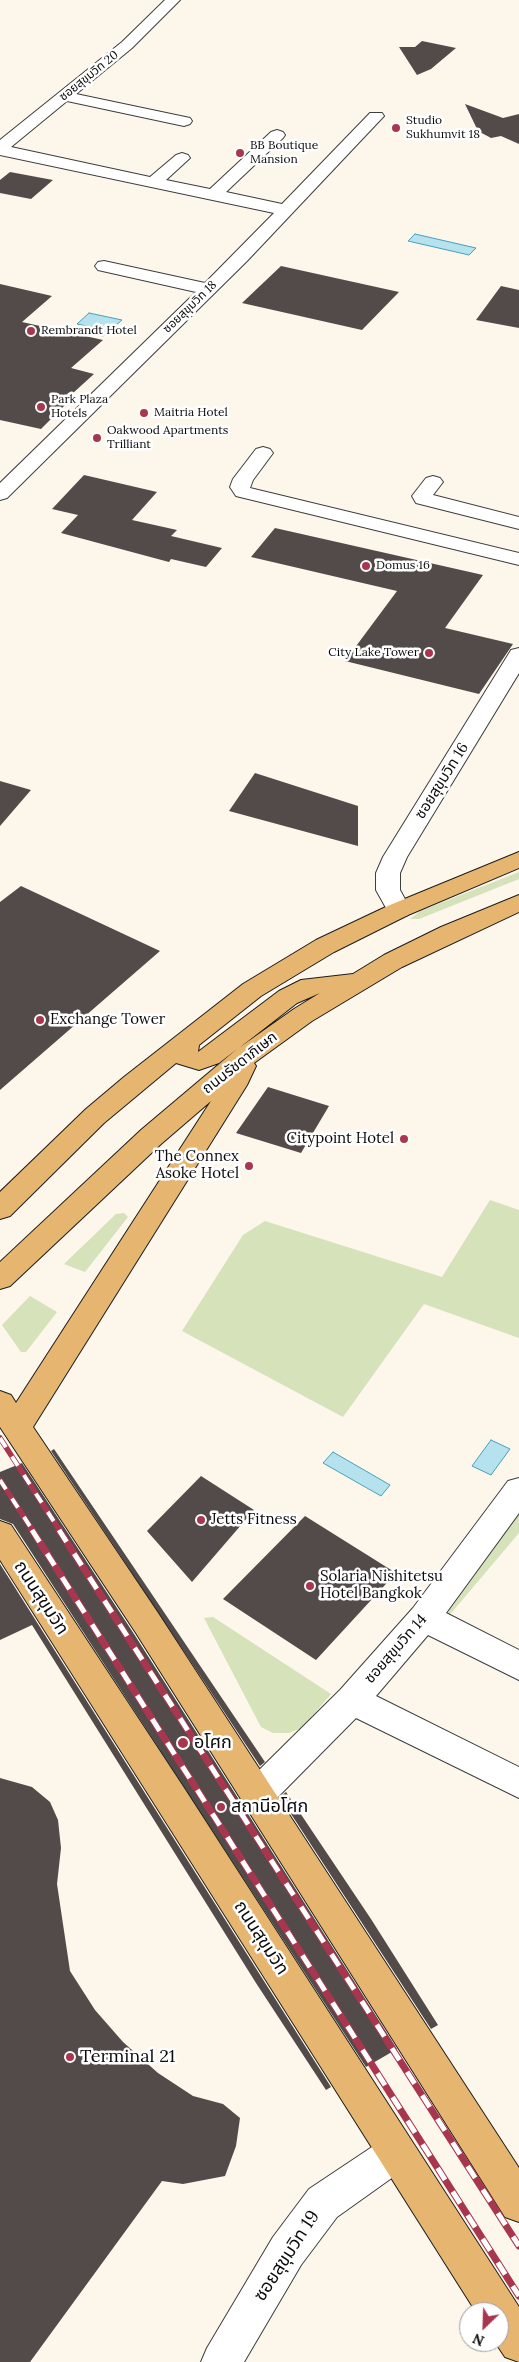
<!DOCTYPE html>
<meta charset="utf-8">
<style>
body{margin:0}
#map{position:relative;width:519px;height:2362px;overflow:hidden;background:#fcf6eb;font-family:Lora,serif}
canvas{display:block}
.north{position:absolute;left:459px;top:2302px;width:50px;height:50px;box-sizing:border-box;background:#fff;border:1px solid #9d9d9d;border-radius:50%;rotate:204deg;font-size:14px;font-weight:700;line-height:20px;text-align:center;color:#0b0b0b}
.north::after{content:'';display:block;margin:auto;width:18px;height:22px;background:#a8364e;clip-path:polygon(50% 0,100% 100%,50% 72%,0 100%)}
</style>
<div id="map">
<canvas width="519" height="2362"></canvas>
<div class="north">N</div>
</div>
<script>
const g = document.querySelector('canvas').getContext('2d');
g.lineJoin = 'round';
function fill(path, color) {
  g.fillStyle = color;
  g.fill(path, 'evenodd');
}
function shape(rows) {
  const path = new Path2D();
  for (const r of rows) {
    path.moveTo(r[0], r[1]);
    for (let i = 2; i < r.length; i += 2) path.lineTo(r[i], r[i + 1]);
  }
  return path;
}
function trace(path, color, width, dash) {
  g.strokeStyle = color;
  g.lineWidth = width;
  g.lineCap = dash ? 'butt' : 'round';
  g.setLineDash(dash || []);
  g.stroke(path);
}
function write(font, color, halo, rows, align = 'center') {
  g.font = font + ' Lora,"Noto Sans Thai",serif';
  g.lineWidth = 5;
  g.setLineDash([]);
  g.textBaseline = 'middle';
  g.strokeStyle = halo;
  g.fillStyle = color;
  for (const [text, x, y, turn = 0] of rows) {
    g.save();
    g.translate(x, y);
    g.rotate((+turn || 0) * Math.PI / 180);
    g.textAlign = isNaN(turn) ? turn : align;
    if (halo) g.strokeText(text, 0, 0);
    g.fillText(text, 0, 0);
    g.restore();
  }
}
const green = shape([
 [519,872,519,879,419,919,410,919,420,911],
 [490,1200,519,1210,519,1338,424,1304,343,1417,182,1331,243,1235,265,1221,442,1277],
 [124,1213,128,1217,85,1272,64,1264,116,1214],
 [30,1296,57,1312,26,1352,21,1352,2,1325],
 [519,1511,519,1533,447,1618,437,1613],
 [213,1617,331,1694,302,1728,289,1733,273,1733,261,1727,204,1618]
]);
const water = shape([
 [415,234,476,248,469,255,408,241,415,234],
 [89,313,122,320,103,336,86,333,92,327,77,324,89,313],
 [491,1440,510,1449,491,1475,472,1466,491,1440],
 [333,1452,390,1485,381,1496,323,1463,333,1452]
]);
const building = shape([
 [422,41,456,48,431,69,417,75,399,47,415,47],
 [465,104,503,118,519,114,519,144,501,136,491,138,478,131],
 [10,172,53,180,31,199,0,193,0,180],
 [281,266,399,292,362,330,242,303],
 [0,284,52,296,22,322,103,340,71,368,94,374,62,403,66,404,41,429,0,420],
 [501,286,519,290,519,328,476,320],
 [84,475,157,492,132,520,177,530,171,536,222,548,206,567,171,559,169,562,61,533,78,515,52,509],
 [275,528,483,575,445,628,513,644,479,694,345,661,397,591,251,557],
 [255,773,358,806,358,846,229,811],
 [0,781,31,790,0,826],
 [21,886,160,951,0,1090,0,902],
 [268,1087,329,1106,301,1153,236,1133],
 [54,1449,265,1762,260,1766,51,1451],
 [22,1463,134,1634,397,2049,366,2067,13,1524,0,1519,0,1472],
 [201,1476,254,1510,192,1582,147,1531],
 [305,1516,396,1573,316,1660,223,1599],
 [0,1564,331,2087,326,2090,256,1983,32,1625,0,1640],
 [0,1778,32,1787,50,1802,58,1820,61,1848,57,1884,70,1971,95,2010,123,2042,158,2073,193,2096,223,2104,240,2118,236,2146,225,2176,183,2184,162,2181,30,2362,0,2362],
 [286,1792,371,1919,438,2025,431,2029,280,1797]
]);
const minor = shape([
 [165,0,180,0,132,48,76,94,190,118,192,121,190,124,184,126,67,101,11,147,150,177,176,155,182,153,188,155,190,158,166,180,210,189,271,132,277,130,283,132,285,135,283,138,226,192,282,204,370,113,382,113,384,116,247,261,7,498,0,500,0,483,196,292,98,270,95,266,98,262,104,261,205,283,274,213,0,155,0,140,122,42,165,0],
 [263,447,270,449,273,453,253,480,250,488,519,553,519,565,236,496,230,487,233,479,256,449,263,447],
 [433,476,440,478,443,482,433,495,519,517,519,529,416,503,412,496,426,478,433,476],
 [519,648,519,673,407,857,400,873,400,890,411,910,408,915,399,918,390,915,376,890,376,873,383,857,508,655,511,650,519,648],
 [519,1478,519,1513,446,1613,519,1650,519,1680,428,1635,376,1696,519,1767,519,1798,356,1718,270,1805,258,1809,246,1805,241,1794,246,1783,340,1690,413,1608,508,1481,519,1478],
 [397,2133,410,2139,416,2152,410,2165,337,2217,301,2265,244,2362,201,2362,207,2348,273,2237,309,2189,384,2139,397,2133]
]);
const primary = shape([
 [519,852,519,868,408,915,334,952,261,996,199,1045,198,1052,279,991,301,980,353,974,384,955,441,927,519,895,519,912,402,967,312,1021,254,1063,256,1066,247,1085,33,1427,158,1613,519,2168,519,2222,505,2217,136,1633,0,1427,0,1391,11,1395,16,1403,211,1101,161,1144,10,1286,0,1289,0,1262,141,1130,237,1049,219,1063,199,1070,176,1063,104,1123,10,1216,0,1219,0,1192,86,1109,124,1077,243,984,316,940,390,905,519,852],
 [320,993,294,1009,239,1048,297,1003,320,993],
 [0,1521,11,1525,186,1791,519,2307,519,2362,505,2357,495,2342,499,2342,499,2312,476,2312,0,1560,0,1521]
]);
const railFar1 = shape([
 [0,1438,60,1531],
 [0,1480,33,1531]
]);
const rail = shape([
 [32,1530,519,2296],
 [59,1530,519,2246]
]);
const markers = [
 [396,128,5,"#a8364e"],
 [240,153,5,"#a8364e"],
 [31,331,5,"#a8364e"],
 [41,407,5,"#a8364e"],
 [144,413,5,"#a8364e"],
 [97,438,5,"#a8364e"],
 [366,566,5,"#a8364e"],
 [429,653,5,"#a8364e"],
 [40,1020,5,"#a8364e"],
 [404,1139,5,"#a8364e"],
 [249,1166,5,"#a8364e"],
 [201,1520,5,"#a8364e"],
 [310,1586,5,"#a8364e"],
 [183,1743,6,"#a8364e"],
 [221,1807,5,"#a8364e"],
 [70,2057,5,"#a8364e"]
];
const farStreetnames = [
 ["ซอยสุขุมวิท 20",89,76,-39],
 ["ซอยสุขุมวิท 18",190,307,-44]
];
const farPoinames = [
 ["Studio",406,121],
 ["Sukhumvit 18",406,135],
 ["BB Boutique",250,146],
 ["Mansion",250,160],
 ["Rembrandt Hotel",41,331],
 ["Park Plaza",51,400],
 ["Hotels",51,414],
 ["Maitria Hotel",154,413],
 ["Oakwood Apartments",107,431],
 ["Trilliant",107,445],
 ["Domus 16",376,566],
 ["City Lake Tower",419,653,"right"]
];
const streetNames = [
 ["ซอยสุขุมวิท 16",442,781,-58],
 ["ถนนรัชดาภิเษก",240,1063,-38],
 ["ซอยสุขุมวิท 14",396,1649,-49]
];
const poiNames = [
 ["Exchange Tower",50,1020],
 ["Citypoint Hotel",394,1139,"right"],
 ["The Connex",239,1157,"right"],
 ["Asoke Hotel",239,1174,"right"],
 ["Jetts Fitness",211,1520],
 ["Solaria Nishitetsu",320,1577],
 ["Hotel Bangkok",320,1594]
];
const nearStreetnames = [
 ["ถนนสุขุมวิท",41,1598,57],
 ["ถนนสุขุมวิท",261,1938,57],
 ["ซอยสุขุมวิท 19",287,2256,-57]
];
const nearPoinames = [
 ["อโศก",194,1743],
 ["สถานีอโศก",231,1807],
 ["Terminal 21",80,2057]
];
fill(green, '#d5e2ba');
fill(water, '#b6e2ed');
trace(water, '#47a0bb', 1);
fill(building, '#524b49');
trace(minor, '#3e3e3e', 2);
trace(primary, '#1c1c1c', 2);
fill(minor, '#fff');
fill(primary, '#e6b671');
trace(railFar1, '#a8364e', 5.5);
trace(rail, '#a8364e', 7);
trace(railFar1, '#fff', 4, [11]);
trace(rail, '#fff', 5, [14]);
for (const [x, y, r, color] of markers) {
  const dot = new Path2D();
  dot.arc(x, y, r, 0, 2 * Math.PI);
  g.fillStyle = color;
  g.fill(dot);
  trace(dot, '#fff', 2);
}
write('12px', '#0b0b0b', '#fff', farStreetnames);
write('12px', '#0b0b0b', '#fff', farPoinames, 'left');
write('15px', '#0b0b0b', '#fff', streetNames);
write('15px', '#0b0b0b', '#fff', poiNames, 'left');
write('18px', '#0b0b0b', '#fff', nearStreetnames);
write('18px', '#0b0b0b', '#fff', nearPoinames, 'left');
</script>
